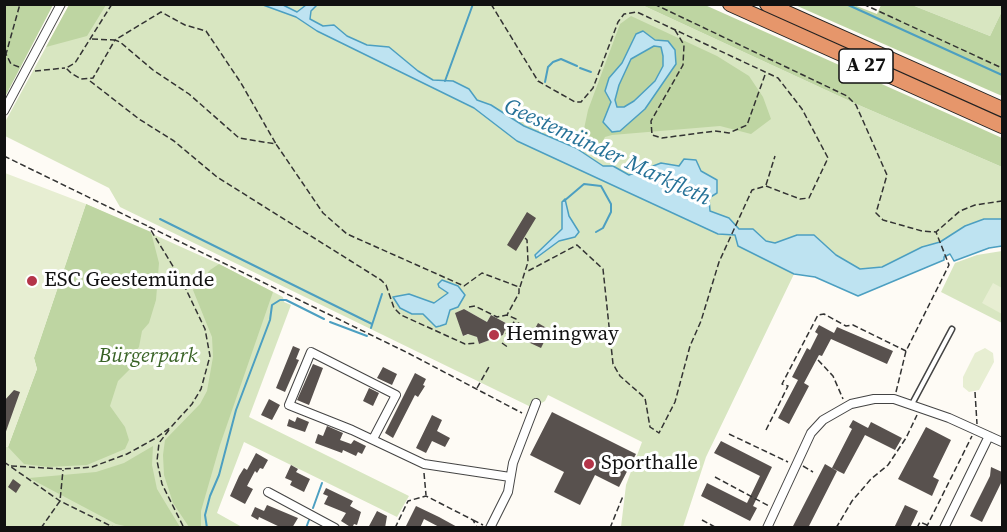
<!DOCTYPE html>
<meta charset="utf-8">
<style>
body{margin:0}
#map{position:relative;width:1007px;height:532px;overflow:hidden;background:#fefbf5;font-family:"Source Serif 4",serif}
canvas{display:block}
.frame{position:absolute;inset:0;border:6px solid #111;pointer-events:none}
</style>
<div id="map">
<canvas width="1007" height="532"></canvas>
<div class="frame"></div>
</div>
<script>
const g = document.querySelector('canvas').getContext('2d');
g.lineJoin = 'round';
function fill(path, color) {
  g.fillStyle = color;
  g.fill(path, 'evenodd');
}
function shape(rows) {
  const path = new Path2D();
  for (const r of rows) {
    path.moveTo(r[0], r[1]);
    for (let i = 2; i < r.length; i += 2) path.lineTo(r[i], r[i + 1]);
  }
  return path;
}
function trace(path, color, width, dash) {
  g.strokeStyle = color;
  g.lineWidth = width;
  g.lineCap = dash ? 'butt' : 'round';
  g.setLineDash(dash || []);
  g.stroke(path);
}
function write(font, color, halo, rows, align = 'center') {
  g.font = font + ' "Source Serif 4",serif';
  g.lineWidth = 6;
  g.setLineDash([]);
  g.textBaseline = 'middle';
  g.strokeStyle = halo;
  g.fillStyle = color;
  for (const [text, x, y, turn = 0] of rows) {
    g.save();
    g.translate(x, y);
    g.rotate((+turn || 0) * Math.PI / 180);
    g.textAlign = isNaN(turn) ? turn : align;
    if (halo) g.strokeText(text, 0, 0);
    g.fillText(text, 0, 0);
    g.restore();
  }
}
const green = shape([
 [69,5,642,5,854,103,1002,167,1002,219,984,219,965,226,940,242,922,247,882,267,860,269,835,285,815,277,794,274,706,457,683,527,621,527,626,485,642,442,548,395,545,401,533,408,120,207,109,188,5,136,5,122],
 [464,309,487,322,491,315,508,324,503,335,479,344,477,337,470,334,463,336,456,313],
 [912,5,1002,5,1002,11,990,36],
 [86,204,219,264,283,297,284,302,291,305,249,417,409,496,397,517,244,442,217,513,242,527,5,527,4,446,8,447,37,369,34,358],
 [1002,251,1002,323,941,292,955,263,977,255]
]);
const forest = shape([
 [5,4,53,5,5,97,4,5],
 [69,5,106,5,87,36,46,47],
 [642,5,705,5,951,115,1002,138,1002,167,854,103],
 [795,5,854,5,877,14,881,5,912,5,990,36,1002,11,1002,96],
 [631,16,717,56,749,76,763,97,771,119,751,134,720,126,612,135,605,137,595,157,576,143,584,129,588,110,620,24],
 [86,204,151,232,159,263,156,300,149,323,142,331,139,347,133,354,132,367,118,381,110,406,125,427,129,440,125,449,87,465,48,467,24,464,8,447,37,369,34,358],
 [219,264,273,292,220,445,201,511,201,527,189,527,173,503,164,475,163,455,165,440,200,404,207,391,213,357,212,337,193,290,210,270],
 [153,446,152,465,157,489,180,527,129,527,116,524,29,478,96,472,124,463]
]);
const pitch = shape([
 [5,173,86,204,34,358,37,369,8,447,5,446],
 [993,283,1002,288,1002,314,982,303],
 [985,348,993,353,994,362,979,390,969,392,963,387,963,377,975,353]
]);
const water = shape([
 [263,5,283,5,297,12,306,5,317,5,311,11,310,19,323,26,334,25,347,36,367,45,389,47,418,71,433,80,453,81,469,89,477,100,491,105,524,126,576,148,603,166,613,166,629,175,661,163,679,166,684,159,696,160,701,171,717,180,717,193,709,198,710,211,729,218,739,229,753,229,766,241,775,243,797,235,814,235,836,255,860,269,882,267,922,247,940,242,965,226,984,219,1002,219,1002,246,989,248,954,261,950,254,944,257,944,260,858,296,815,277,794,274,738,246,735,235,718,234,517,141,474,108,317,31,296,17,263,5],
 [643,31,655,40,668,41,675,50,676,64,645,109,620,131,612,132,603,122,611,102,605,91,609,78,622,63,636,34,643,31],
 [654,46,661,47,663,56,663,66,655,81,634,101,624,107,617,107,615,100,619,85,631,59,654,46],
 [565,199,569,216,579,232,575,237,559,241,536,258,535,255,562,229,562,202,565,199],
 [442,280,458,286,465,295,458,307,450,310,446,324,440,326,436,327,423,314,412,314,400,308,393,297,409,294,434,303,448,293,439,287,438,284,442,280]
]);
const stream = shape([
 [846,4,1002,75],
 [580,68,591,72],
 [445,81,473,4],
 [545,82,548,67,553,62,561,59,577,66],
 [564,201,584,184,601,186,611,204,611,212,603,228,596,232],
 [160,219,372,324],
 [330,322,367,336],
 [371,328,382,294],
 [313,508,322,483],
 [207,528,205,515,210,496,219,475,236,410,270,320,272,305,280,300,286,300,324,319],
 [306,528,309,520]
]);
const building = shape([
 [527,212,536,218,516,251,507,245],
 [464,309,487,322,491,315,515,328,518,322,524,325,520,331,530,337,527,341,505,330,503,335,479,344,477,337,468,334,463,336,455,313],
 [538,323,550,330,541,348,528,342],
 [819,325,834,333,837,327,893,351,887,364,831,339,822,356,819,355,804,383,809,386,789,424,778,418,798,380,792,377,807,348,810,350,818,334,815,332],
 [293,346,300,349,296,359,299,360,285,392,276,388],
 [313,364,323,368,309,405,297,400],
 [383,367,397,374,392,385,377,378],
 [415,373,426,379,423,385,425,386,418,397,415,395,393,438,385,433],
 [369,388,379,393,373,406,363,401],
 [14,390,20,392,4,437,4,401],
 [269,399,280,405,272,420,261,415],
 [552,412,636,454,619,487,595,475,580,505,554,492,564,472,530,455],
 [432,415,442,420,437,431,450,438,445,447,432,441,426,453,416,448],
 [297,417,309,422,305,432,287,426,289,419,295,422],
 [853,420,868,428,871,422,902,438,895,450,865,435,844,474,832,468,852,429,849,427],
 [327,426,343,433,340,440,351,444,354,440,366,446,362,454,358,452,356,456,343,450,342,453,315,443,318,434,323,436],
 [926,427,951,440,933,477,939,480,932,496,898,479],
 [721,441,772,467,753,506,757,508,750,521,701,496,707,483,747,503,760,476,714,453],
 [256,453,268,460,263,469,260,468,257,473,255,471,247,486,253,489,245,504,230,496,239,476,244,468,247,470],
 [825,464,837,471,808,528,792,528],
 [291,465,298,469,296,472,310,479,304,492,290,485,292,481,285,478],
 [991,467,1002,472,1002,481,982,522,970,516,990,476],
 [13,479,21,485,16,493,8,487],
 [326,488,353,501,350,506,361,512,357,525,354,524,352,528,341,521,346,513,324,504,328,496,323,494],
 [267,505,298,518,292,528,282,528,259,517,258,520,251,516,255,507,264,511],
 [905,505,918,511,910,528,894,528],
 [416,506,439,517,459,528,441,528,424,519,420,528,405,528],
 [377,511,387,516,385,528,368,528]
]);
const path = shape([
 [112,4,75,63,66,68,71,73,81,79,93,78,115,40,120,42,153,70,189,94,239,138,276,144,323,213,347,234,464,286,482,273,519,287,519,293,507,315],
 [491,4,538,81,575,102,581,102,593,88,618,22,624,14,637,12,778,78,802,109,828,158,809,198,800,199,766,186,752,190,719,262,701,321,690,346,675,402,659,433,650,427,645,398,620,376,613,364,603,269,577,245,528,271],
 [654,4,847,96,856,105,887,175,876,213,883,220,922,231,936,232,960,211,975,205,1002,201],
 [863,4,1002,68],
 [675,30,684,45,683,65,651,121,652,135,662,138,715,131,729,133,747,125,766,72],
 [92,39,115,40,161,12,185,25,206,31,241,83,276,144],
 [19,67,11,64,6,54,20,4],
 [35,71,65,68],
 [90,81,139,119,174,141,217,177,381,280,386,285,394,308,401,315,465,344,476,343],
 [4,156,408,353,522,413],
 [766,185,775,156],
 [520,287,528,262,527,240,524,237],
 [469,307,475,306,497,317,507,315,516,319,506,334],
 [502,343,509,348],
 [818,360,833,376,843,399],
 [477,388,490,365],
 [896,392,906,351,949,265,936,232],
 [975,392,977,424],
 [169,430,159,443,157,461,162,484,184,528],
 [766,430,788,386,782,384,818,315,824,314,846,326,853,325,906,351],
 [729,434,788,462],
 [4,462,60,501,115,528],
 [11,466,63,469,92,467,127,454,156,438,171,427,192,404,201,389,210,356,205,329,182,281,149,227],
 [803,466,813,472],
 [424,473,426,495],
 [715,477,769,506],
 [473,520,483,525],
 [702,520,717,528],
 [41,528,60,501,63,470],
 [395,528,408,501,426,496,473,520,477,528],
 [610,528,623,496],
 [836,528,852,501,871,479,888,465,906,438,917,415],
 [917,528,920,522,927,525],
 [926,528,972,436]
]);
const lane = shape([
 [912,404,952,329]
]);
const street = shape([
 [4,111,61,4],
 [373,439,396,395,311,352,289,405,352,430,424,464,510,477],
 [268,492,335,528],
 [490,528,508,492,513,463,536,403],
 [767,528,811,433,823,420,851,404,874,399,894,399,949,418,1002,442],
 [944,528,989,436]
]);
const highway = shape([
 [730,4,1002,126],
 [767,4,1002,109]
]);
const markers = [
 [32,281,6,"#b43549"],
 [494,335,6,"#b43549"],
 [589,464,6,"#b43549"]
];
const shields = [
 [866,66,54]
];
const shieldNames = [
 ["A 27",866,66]
];
const poiNames = [
 ["ESC Geestemünde",44,281],
 ["Hemingway",506,335],
 ["Sporthalle",601,464]
];
const parkNames = [
 ["Bürgerpark",148,357]
];
const waterNames = [
 ["Geestemünder Markfleth",607,153,25]
];
fill(green, '#d8e6c1');
fill(forest, '#bed5a2');
fill(pitch, '#e7eed2');
fill(water, '#bee3f1');
trace(water, '#4c9fc1', 1.5);
trace(stream, '#4c9fc1', 2);
fill(building, '#58514e');
trace(lane, '#444', 7);
trace(street, '#444', 10);
trace(highway, '#222', 16);
trace(path, '#333', 1.5, [6, 3]);
trace(lane, '#fff', 4);
trace(street, '#fff', 8);
trace(highway, '#e6966b', 14);
for (const [x, y, r, color] of markers) {
  const dot = new Path2D();
  dot.arc(x, y, r, 0, 2 * Math.PI);
  g.fillStyle = color;
  g.fill(dot);
  trace(dot, '#fff', 2);
}
for (const [x, y, w] of shields) {
  const box = new Path2D();
  box.roundRect(x - w / 2, y - 17, w, 34, 4.5);
  g.fillStyle = '#fff';
  g.fill(box);
  trace(box, '#111', 1.5);
}
write('bold 20px', '#111', null, shieldNames);
write('21px', '#111', '#fff', poiNames, 'left');
write('italic 21px', '#396326', '#fff', parkNames);
write('italic 22px', '#257197', '#fff', waterNames);
</script>
